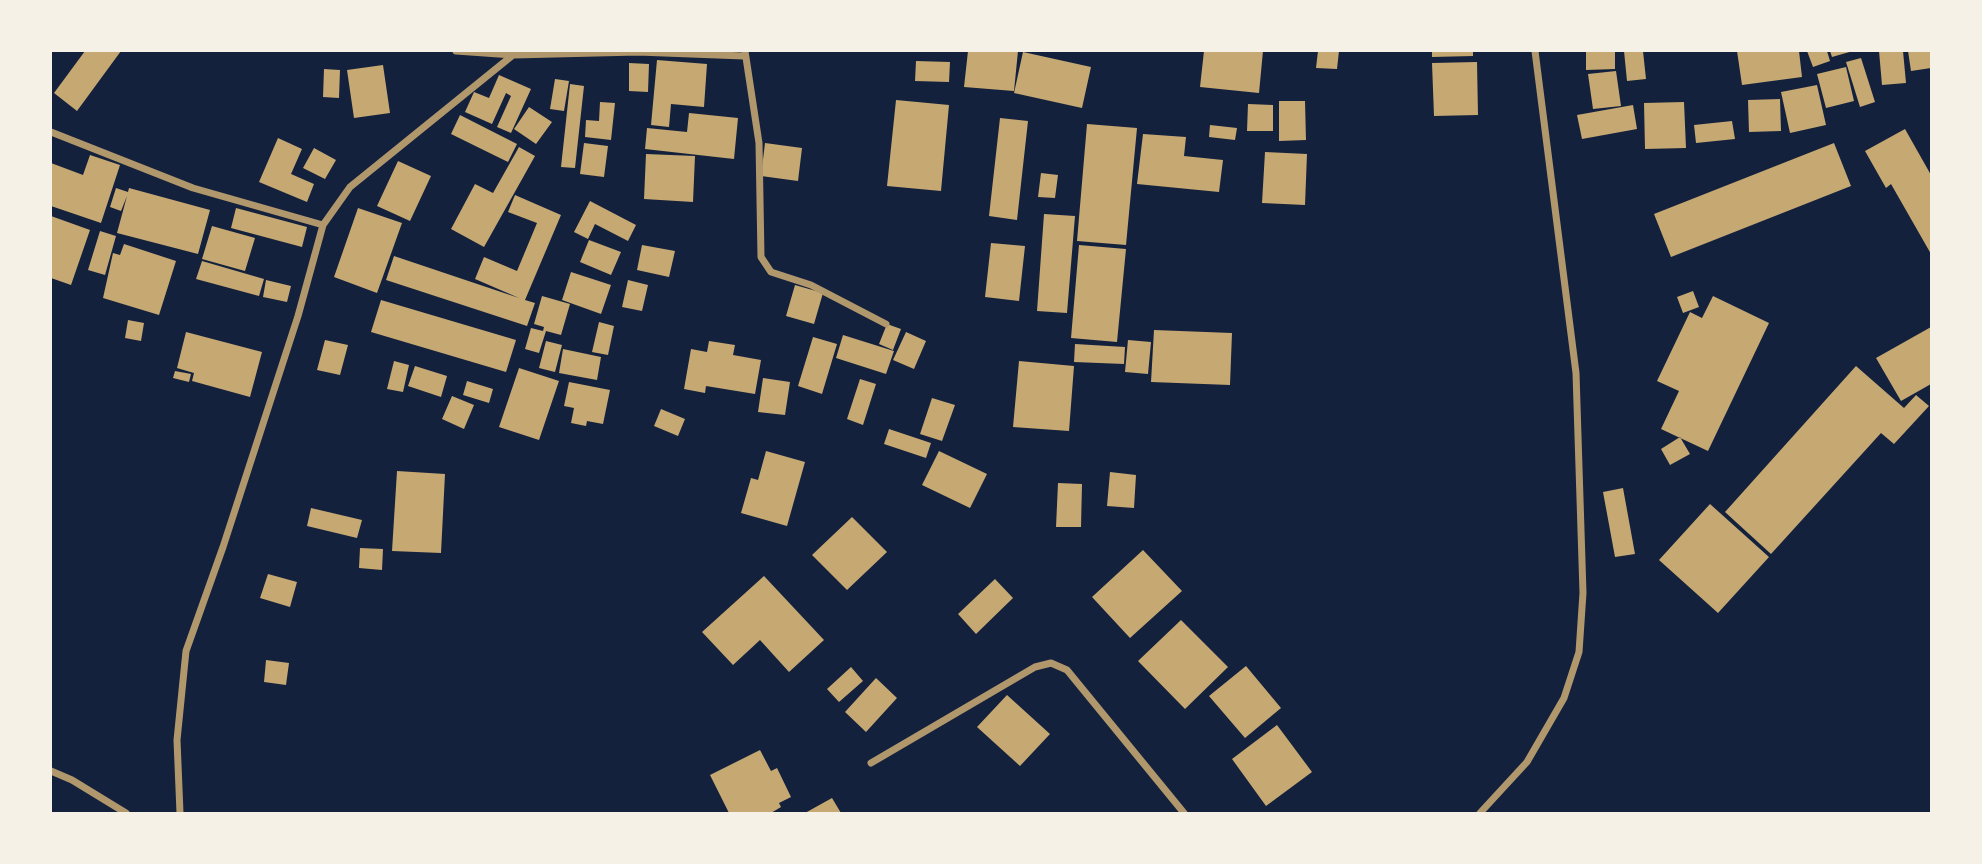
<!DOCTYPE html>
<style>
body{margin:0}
#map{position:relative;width:1982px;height:864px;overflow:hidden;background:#14213d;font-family:Lato,sans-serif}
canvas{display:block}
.frame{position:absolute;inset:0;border:52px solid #f6f1e7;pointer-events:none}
</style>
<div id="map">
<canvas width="1982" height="864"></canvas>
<div class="frame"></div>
</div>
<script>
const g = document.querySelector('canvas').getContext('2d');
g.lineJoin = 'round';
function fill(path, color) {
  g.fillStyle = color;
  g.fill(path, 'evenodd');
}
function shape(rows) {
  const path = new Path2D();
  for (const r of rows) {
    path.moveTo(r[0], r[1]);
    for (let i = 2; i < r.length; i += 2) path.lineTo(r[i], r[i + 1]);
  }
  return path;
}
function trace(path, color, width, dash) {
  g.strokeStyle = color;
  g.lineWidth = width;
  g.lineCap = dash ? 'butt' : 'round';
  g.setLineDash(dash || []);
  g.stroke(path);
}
const building = shape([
 [85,51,121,51,77,111,54,93],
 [968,51,1018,51,1014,91,964,87],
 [1204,51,1263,51,1259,93,1200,87],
 [1318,51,1339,51,1337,69,1316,68],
 [1432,51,1473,51,1473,56,1432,57],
 [1586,51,1615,51,1615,69,1586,70],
 [1624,51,1643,51,1646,79,1627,81],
 [1737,51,1799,51,1802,77,1742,85],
 [1807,51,1827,51,1830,61,1813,67],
 [1830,51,1853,51,1832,57],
 [1879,51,1903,51,1906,83,1882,85],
 [1908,51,1931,51,1931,68,1911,71],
 [1023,52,1091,67,1082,108,1014,93],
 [1861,58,1875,102,1860,107,1846,62],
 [657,60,707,64,704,107,671,104,669,127,651,125],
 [916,61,950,62,949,82,915,81],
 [1477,62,1478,115,1434,116,1432,63],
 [629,63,649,64,648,92,629,91],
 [383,65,390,113,354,118,347,70],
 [1846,67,1854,101,1826,108,1817,74],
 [324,69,340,70,339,98,323,97],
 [1616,71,1621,106,1593,109,1588,74],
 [499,75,531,89,511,133,497,127,511,96,506,93,492,124,465,112,474,92,489,98],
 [555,79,569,81,564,111,550,109],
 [570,84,584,86,575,168,561,167],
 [1817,85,1826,125,1790,133,1781,92],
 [1780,99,1781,131,1749,132,1748,100],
 [896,100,949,105,941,191,887,186],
 [1279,101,1305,101,1306,140,1279,141],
 [600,102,615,103,611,140,585,137,586,120,599,121],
 [1684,102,1686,148,1645,149,1644,103],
 [1248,104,1273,105,1273,131,1247,131],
 [1633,105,1637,129,1582,139,1577,115],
 [529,107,552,122,536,144,514,129],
 [689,113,738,118,734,159,645,149,647,128,687,132],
 [460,115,517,144,508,162,451,134],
 [1000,118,1028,121,1017,220,989,216],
 [1732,121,1735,139,1696,143,1694,125],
 [1087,124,1137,128,1126,245,1077,241],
 [1210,125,1237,128,1235,140,1209,137],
 [1905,129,1931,175,1931,254,1891,184,1886,188,1865,151],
 [1143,134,1186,137,1184,156,1223,160,1219,192,1137,184],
 [278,138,302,149,291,174,314,184,307,202,259,182],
 [584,143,608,146,604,177,580,174],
 [765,143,802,148,798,181,761,176],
 [1834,143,1851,186,1671,257,1654,214],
 [519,147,535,156,484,247,451,229,475,184,493,193],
 [314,148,336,160,325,179,303,168],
 [1265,152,1307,154,1305,205,1262,203],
 [646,154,695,156,693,202,644,199],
 [90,155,120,165,101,223,51,206,51,163,83,175],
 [398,161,431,176,410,221,377,206],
 [1041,173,1058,175,1055,198,1038,197],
 [116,188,128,192,129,188,210,210,198,254,117,233,127,196,121,211,110,207],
 [515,195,561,215,525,300,535,303,527,326,386,280,394,256,519,298,475,279,484,257,517,271,537,223,508,212],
 [590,201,636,225,628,241,595,224,588,239,574,232],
 [236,208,307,227,302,247,231,228],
 [358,208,402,223,377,293,334,277],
 [1044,214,1075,216,1067,313,1037,311],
 [51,216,90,230,71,285,51,278],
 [212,226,255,238,245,271,202,259],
 [100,231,116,236,105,275,88,270],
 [589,240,621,252,611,275,580,262],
 [991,243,1025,246,1019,301,985,297],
 [124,244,176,261,159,315,103,298,113,253,120,255],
 [642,245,675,251,669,277,637,270],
 [1079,245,1126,249,1117,342,1071,338],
 [202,261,264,279,259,296,196,279],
 [571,272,611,285,601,314,562,300],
 [266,280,291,286,287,302,263,297],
 [628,280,648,285,642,311,622,307],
 [795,285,823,293,814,324,786,316],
 [1693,291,1699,307,1683,313,1677,297],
 [542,296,570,304,561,335,546,331,539,353,525,349,531,328,543,331,544,327,534,324],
 [1713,296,1769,323,1708,451,1661,429,1679,391,1657,381,1690,312,1702,318],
 [381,300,516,340,506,372,371,332],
 [128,320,144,323,141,341,125,338],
 [599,322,614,326,608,355,592,352],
 [887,324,901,329,893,350,879,344],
 [1931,327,1931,384,1901,401,1876,358],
 [1154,330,1232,333,1230,385,1151,382],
 [186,332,262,352,250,397,192,381,194,373,177,368],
 [906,332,926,341,914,369,893,360],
 [843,335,894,351,886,374,836,358],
 [813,337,837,344,822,394,798,386],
 [325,340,348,345,340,375,317,370],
 [1128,340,1151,342,1148,374,1125,372],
 [546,341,562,345,555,372,539,368],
 [709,341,735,345,733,355,761,360,755,394,706,386,705,393,684,389,691,349,707,352],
 [1075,344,1125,347,1124,364,1074,362],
 [563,349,601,357,597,380,559,373],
 [394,361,409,365,403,392,387,389],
 [1019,361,1074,366,1069,431,1013,427],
 [415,366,447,376,441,397,408,386],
 [1856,366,1904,408,1916,395,1929,406,1894,444,1881,433,1771,554,1725,512],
 [519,368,559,381,539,440,499,427],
 [175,371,191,374,189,382,173,378],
 [763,378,790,382,785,415,758,412],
 [860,379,876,384,863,425,847,419],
 [467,381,493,389,489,403,463,395],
 [569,382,610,390,603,424,587,421,586,426,571,423,574,408,564,406],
 [452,396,474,405,464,429,442,419],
 [932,398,955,405,942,441,920,434],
 [661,409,685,419,678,436,654,426],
 [889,429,931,443,926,458,884,444],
 [1680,437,1690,454,1670,465,1661,449],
 [766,451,805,462,787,526,741,513,751,478,758,480],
 [939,451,987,474,970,508,922,485],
 [397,471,445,474,441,553,392,551],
 [1110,472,1136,475,1134,508,1107,506],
 [1058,483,1082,484,1081,527,1056,527],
 [1623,488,1635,554,1615,557,1603,492],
 [1710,504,1769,557,1718,613,1659,560],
 [311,508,362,520,357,538,307,526],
 [852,517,887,552,847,590,812,555],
 [360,548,383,549,382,570,359,568],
 [1143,550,1182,591,1130,638,1092,597],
 [268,574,297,582,290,607,260,598],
 [764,576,824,640,789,672,760,640,733,665,702,632],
 [995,579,1013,598,976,634,958,614],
 [1181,620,1228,667,1185,709,1138,661],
 [266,660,289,663,286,685,264,682],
 [1246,666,1281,708,1245,738,1209,696],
 [851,667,863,681,839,702,827,689],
 [876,678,897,698,866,732,845,712],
 [1007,695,1050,734,1020,766,977,727],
 [1277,725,1312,772,1266,806,1232,759],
 [760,750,771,771,777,768,791,797,779,803,781,807,771,813,729,813,710,775],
 [832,798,841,813,805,813]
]);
const minor = shape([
 [456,51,513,55,638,52,744,56],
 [745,51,759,143,761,257,771,272,811,285,886,324],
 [51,132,193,188,323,225],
 [871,763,1035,667,1051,663,1067,670,1184,813],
 [51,771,72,780,126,813],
 [180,813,177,740,186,651,223,547,298,316,323,225,350,187,513,55],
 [1480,813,1527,762,1564,698,1579,652,1583,593,1576,373,1535,51]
]);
fill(building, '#c6a872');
trace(minor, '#b1986c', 7);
</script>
